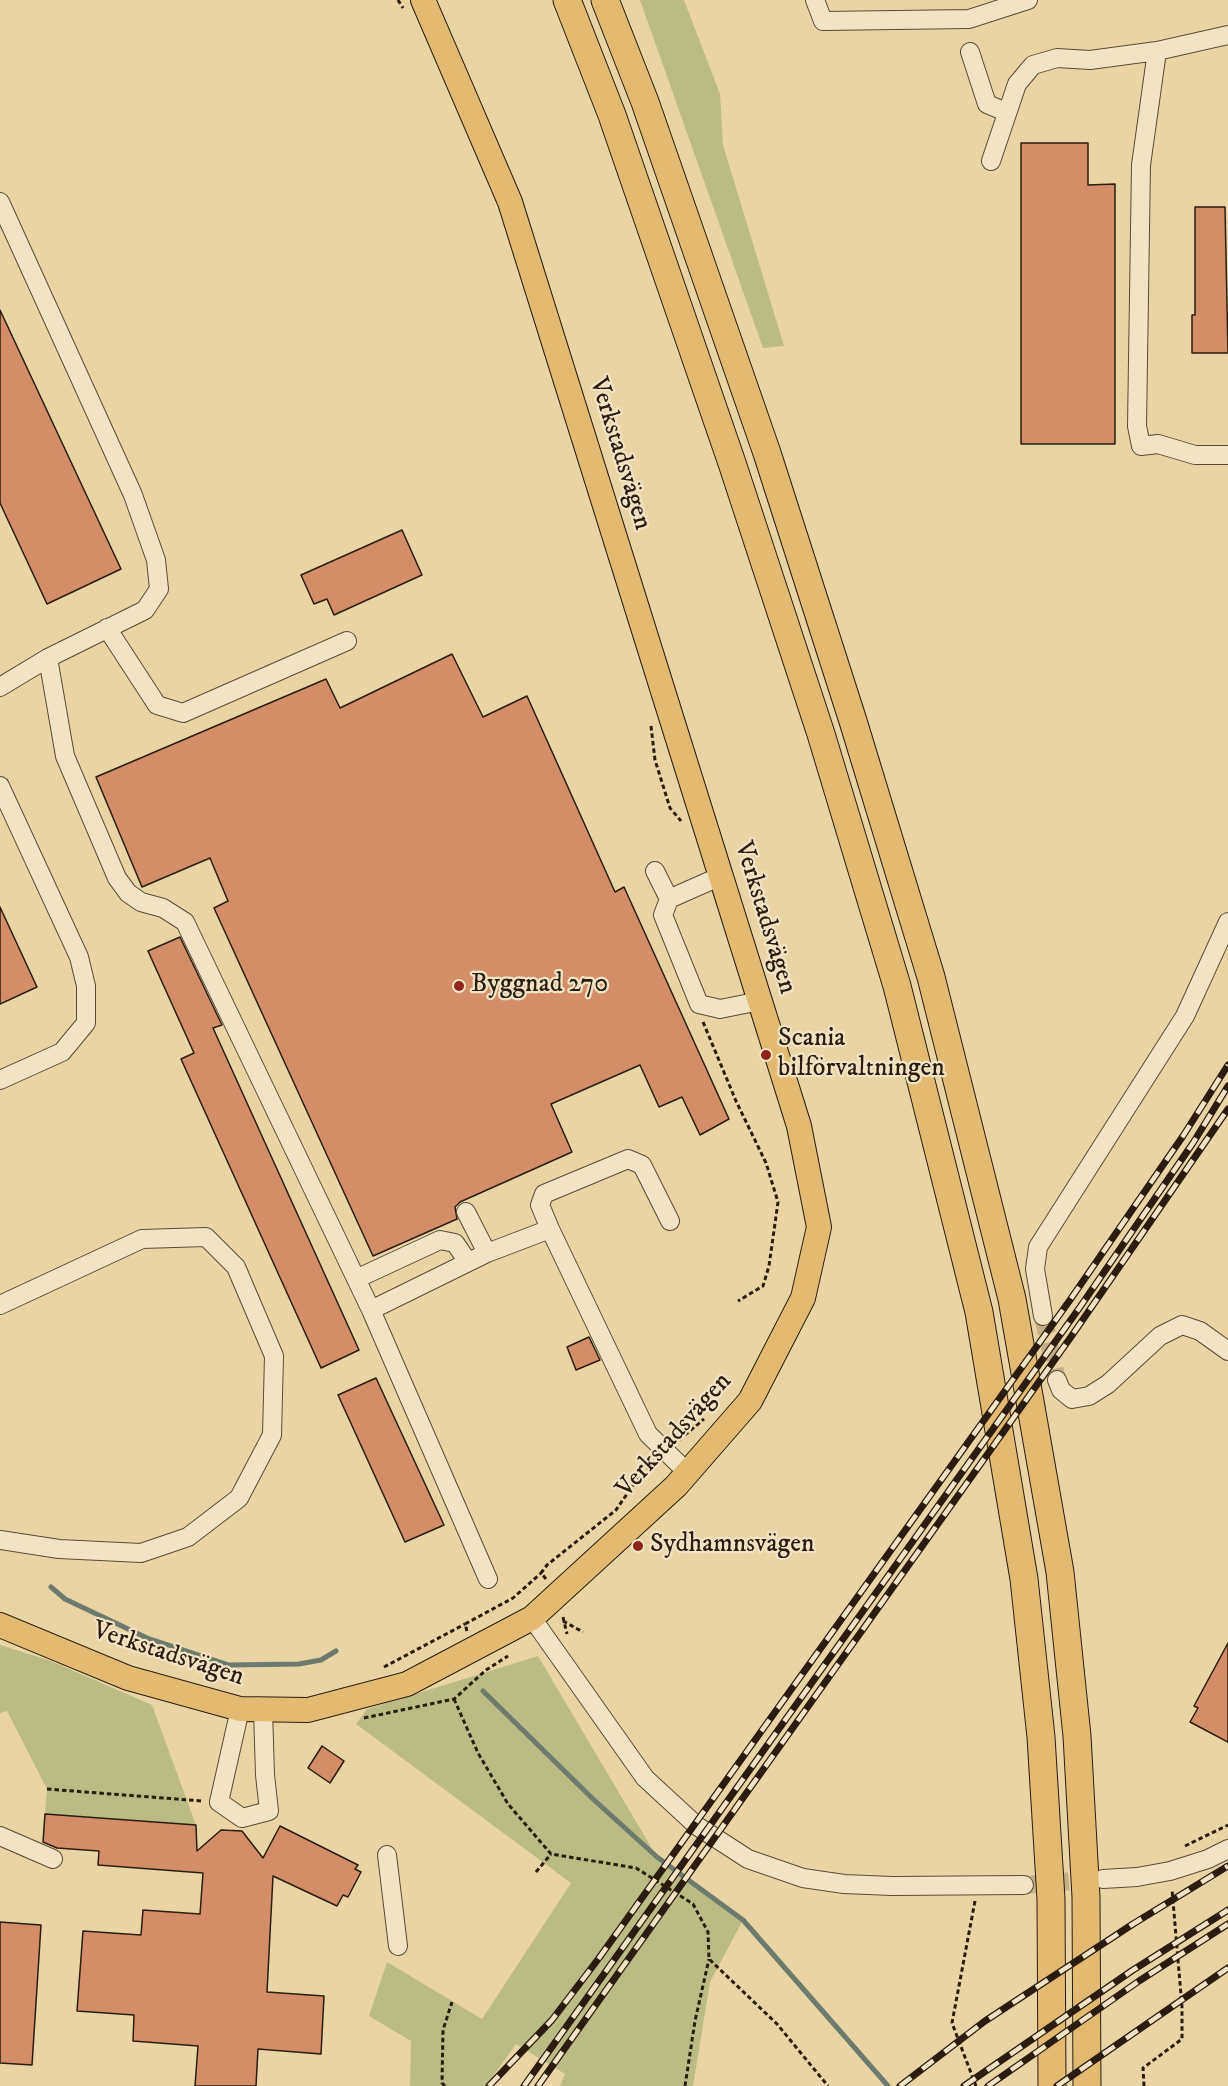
<!DOCTYPE html>
<meta charset="utf-8">
<style>
body{margin:0}
canvas{display:block;background:#e9d5a3}
</style>
<canvas width="1228" height="2086"></canvas>
<script>
const g = document.querySelector('canvas').getContext('2d');
g.lineJoin = 'round';
function fill(path, color) {
  g.fillStyle = color;
  g.fill(path, 'evenodd');
}
function shape(rows) {
  const path = new Path2D();
  for (const r of rows) {
    path.moveTo(r[0], r[1]);
    for (let i = 2; i < r.length; i += 2) path.lineTo(r[i], r[i + 1]);
  }
  return path;
}
function trace(path, color, width, dash) {
  g.strokeStyle = color;
  g.lineWidth = width;
  g.lineCap = dash ? 'butt' : 'round';
  g.setLineDash(dash || []);
  g.stroke(path);
}
function write(font, color, halo, rows, align = 'center') {
  g.font = font + ' "IM FELL DW Pica",serif';
  g.lineWidth = 4.5;
  g.setLineDash([]);
  g.textBaseline = 'middle';
  g.strokeStyle = halo;
  g.fillStyle = color;
  for (const [text, x, y, turn = 0] of rows) {
    g.save();
    g.translate(x, y);
    g.rotate((+turn || 0) * Math.PI / 180);
    g.textAlign = isNaN(turn) ? turn : align;
    if (halo) g.strokeText(text, 0, 0);
    g.fillText(text, 0, 0);
    g.restore();
  }
}
const green = shape([
 [640,0,684,0,720,94,723,145,784,346,763,348],
 [0,1645,51,1661,152,1705,196,1825,45,1814,47,1789,7,1711,0,1713],
 [538,1656,657,1857,743,1920,710,1982,693,2086,560,2086,565,2074,516,2044,486,2086,410,2086,411,2041,369,2016,387,1962,482,2019,571,1883,356,1724,367,1709]
]);
const stream = shape([
 [51,1587,65,1599,147,1638,229,1665,299,1664,321,1660,336,1651],
 [483,1691,593,1799,657,1857,743,1920,888,2086]
]);
const building = shape([
 [1021,143,1088,143,1088,185,1115,184,1115,444,1021,444,1021,143],
 [1195,207,1225,207,1228,353,1192,353,1192,315,1195,315,1195,207],
 [0,310,121,569,47,604,0,503,0,310],
 [402,530,422,575,334,615,327,599,314,604,301,575,402,530],
 [452,654,483,717,527,696,615,892,624,887,729,1119,700,1135,682,1097,659,1107,640,1065,551,1104,572,1152,460,1202,455,1207,457,1219,373,1256,214,908,228,901,210,858,142,887,96,777,326,679,340,708,452,654],
 [0,907,37,987,0,1004,0,907],
 [180,937,222,1025,213,1028,359,1350,321,1368,181,1059,194,1053,148,951,180,937],
 [589,1337,600,1360,576,1370,567,1347,589,1337],
 [376,1378,444,1525,405,1542,338,1395,376,1378],
 [1228,1643,1228,1742,1190,1722,1198,1708,1194,1706,1228,1643],
 [322,1746,344,1761,330,1783,308,1768,322,1746],
 [45,1814,196,1825,197,1851,221,1830,242,1831,263,1858,280,1826,358,1865,355,1869,361,1872,348,1897,343,1895,337,1906,273,1876,267,1992,324,1996,321,2054,258,2049,256,2086,195,2086,198,2046,133,2041,134,2015,77,2011,83,1931,141,1935,143,1910,200,1914,203,1873,98,1865,99,1851,57,1848,43,1842,45,1814],
 [0,1922,41,1925,32,2065,0,2063,0,1922]
]);
const minorTunnel = shape([
 [1043,1316,1057,1380],
 [1024,1885,1095,1879]
]);
const path = shape([
 [398,0,403,8],
 [651,726,655,760,670,808,681,821],
 [703,1022,736,1101,766,1163,778,1202,769,1266,763,1286,738,1301],
 [679,1440,704,1419],
 [546,1579,541,1573,547,1565,616,1510,640,1475,654,1462],
 [563,1617,567,1634],
 [563,1621,583,1632],
 [467,1631,465,1624,513,1598,541,1573],
 [384,1667,465,1624],
 [454,1699,478,1753,508,1804,551,1854,636,1868,693,1904,708,1932,709,1959,777,2024,828,2086],
 [364,1718,454,1699,486,1670,508,1656],
 [47,1789,202,1801],
 [1185,1846,1228,1825],
 [536,1872,551,1854],
 [975,1901,952,2023,976,2086],
 [445,2086,442,2083,443,2030,452,2002],
 [685,2086,695,2021,709,1959],
 [1144,2086,1143,2068,1182,2039,1182,2007,1172,1889]
]);
const minor = shape([
 [815,0,823,21,969,19,1028,0],
 [1157,51,1141,165,1137,426,1141,446,1158,444,1195,455,1228,455],
 [970,52,987,104,1006,112],
 [991,161,1017,84,1033,65,1057,58,1090,60,1157,51,1228,35],
 [0,202,133,495,156,560,159,589,145,610,48,658,0,687],
 [107,628,157,705,183,713,347,641],
 [48,658,65,756,117,878,128,893,141,902,163,908,185,922,371,1310,487,1253,550,1229,648,1434,687,1472],
 [0,786,79,957,86,986,86,1023,62,1052,0,1080],
 [655,871,669,899],
 [721,876,669,899,663,915,699,1004,720,1009,760,1001],
 [466,1212,487,1253],
 [550,1229,540,1205,544,1194,628,1159,642,1165,670,1221],
 [356,1279,440,1240,455,1243,468,1262],
 [0,1305,142,1239,206,1237,236,1267,274,1356,272,1435,239,1498,188,1537,141,1553,59,1549,0,1540],
 [371,1310,488,1579],
 [1043,1316,1035,1269,1038,1247,1185,1016,1228,922],
 [1057,1380,1061,1390,1072,1399,1089,1396,1108,1384,1160,1336,1182,1325,1200,1331,1228,1351],
 [532,1618,645,1778,697,1826,748,1859,803,1878,844,1884,892,1886,1024,1885],
 [240,1709,219,1802,242,1818,269,1811,265,1775,263,1710],
 [0,1836,53,1859],
 [387,1855,398,1946],
 [1103,1879,1137,1877,1170,1871,1208,1859,1228,1849]
]);
const major = shape([
 [0,1625,128,1678,240,1709,308,1710,407,1684,532,1618,676,1486,750,1401,803,1298,819,1227,799,1126,510,202,423,0]
]);
const highway = shape([
 [567,0,612,115,732,463,821,734,897,986,979,1312,1024,1579,1041,1737,1051,1899,1052,2086],
 [605,0,645,102,767,453,853,721,931,977,1012,1299,1060,1572,1077,1736,1086,1897,1087,2086]
]);
const rail = shape([
 [489,2086,552,2020,599,1958,1070,1300,1183,1136,1228,1065],
 [524,2086,1080,1307,1193,1143,1228,1086],
 [538,2086,1073,1334,1228,1109],
 [900,2086,985,2021,1133,1924,1228,1866],
 [964,2086,1133,1970,1228,1910],
 [988,2086,1139,1981,1228,1924],
 [1057,2086,1228,1968]
]);
const markers = [
 [459,986,6,"#8f2418"],
 [766,1055,6,"#8f2418"],
 [638,1546,6,"#8f2418"]
];
const streetNames = [
 ["Verkstadsvägen",619,454,73],
 ["Verkstadsvägen",764,918,73],
 ["Verkstadsvägen",675,1436,-48],
 ["Verkstadsvägen",168,1655,18]
];
const poiNames = [
 ["Byggnad 270",471,986],
 ["Scania",778,1040],
 ["bilförvaltningen",778,1070],
 ["Sydhamnsvägen",650,1546]
];
fill(green, '#babc83');
trace(stream, '#6d7a6e', 5);
fill(building, '#d38e67');
trace(building, '#2a1d0f', 1.5);
trace(minorTunnel, '#c3b085', 18, [18, 9]);
trace(minor, '#5a4b34', 20);
trace(major, '#2a1d0f', 26);
trace(highway, '#2a1d0f', 29);
trace(path, '#2a1d0f', 3, [4.5, 3]);
trace(minor, '#f1e4c3', 18);
trace(major, '#e4ba72', 24);
trace(highway, '#e4ba72', 27);
trace(rail, '#2a1d0f', 7);
trace(rail, '#f1e4c3', 4.5, [14]);
for (const [x, y, r, color] of markers) {
  const dot = new Path2D();
  dot.arc(x, y, r, 0, 2 * Math.PI);
  g.fillStyle = color;
  g.fill(dot);
  trace(dot, '#f1e4c3', 2);
}
write('26px', '#2a1d0f', '#f1e4c3', streetNames);
write('26px', '#2a1d0f', '#f1e4c3', poiNames, 'left');
</script>
